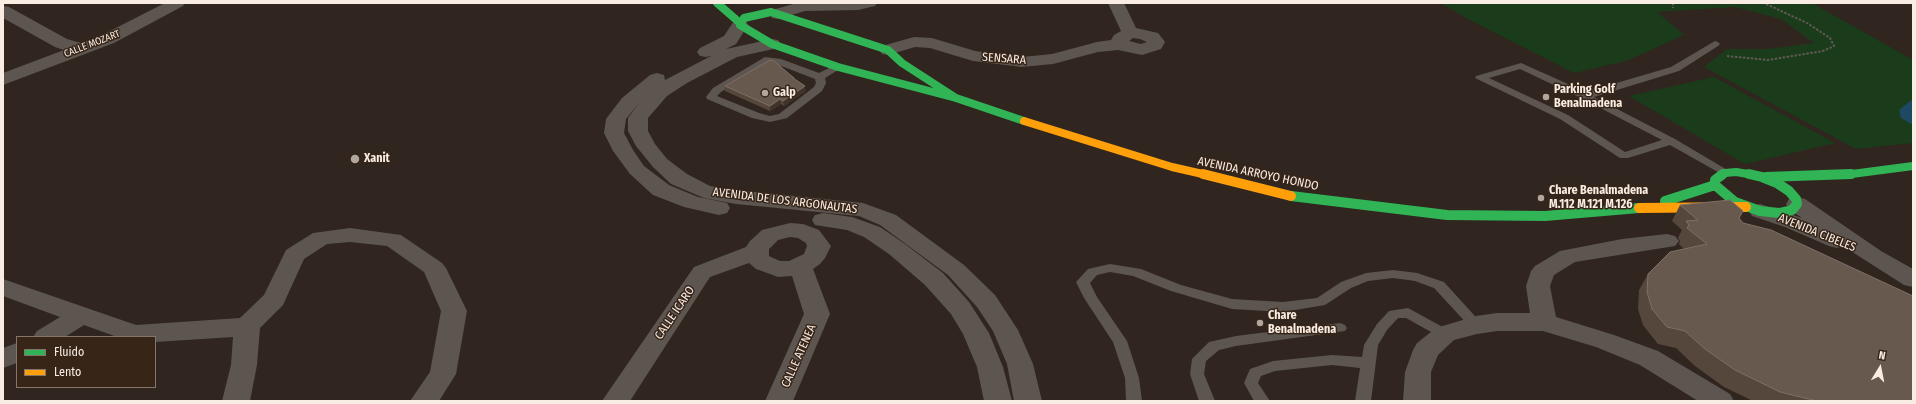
<!DOCTYPE html>
<style>
body{margin:0}
#map{position:relative;width:1916px;height:404px;overflow:hidden;background:#30261f;font-family:"Fira Sans Condensed",sans-serif}
canvas{display:block}
.frame{position:absolute;inset:0;border:4px solid #f8ece3;pointer-events:none}
.legend{position:absolute;left:16px;top:336px;width:140px;height:52px;box-sizing:border-box;background:#372518;border:1px solid #847569;margin:0;padding:5px 7px;list-style:none;font-size:12px;color:#f8ece3}
.legend li{display:flex;align-items:center;gap:8px;height:20px}
.legend b{width:20px;border:1px solid #847569}
.north{position:absolute;left:1860px;top:348px;width:40px;height:40px;-webkit-text-stroke:3px #372518;paint-order:stroke;rotate:10deg;font-size:11px;font-weight:700;line-height:16px;text-align:center;color:#f8ece3}
.north::after{content:'';display:block;margin:auto;width:14px;height:18px;background:#f8ece3;clip-path:polygon(50% 0,100% 100%,50% 72%,0 100%)}
</style>
<div id="map">
<canvas width="1916" height="404"></canvas>
<div class="frame"></div>
<ul class="legend">
<li><b style="height:5px;background:#30b455"></b>Fluido</li>
<li><b style="height:5px;background:#ff9f0a"></b>Lento</li>
</ul>
<div class="north">N</div>
</div>
<script>
const g = document.querySelector('canvas').getContext('2d');
g.lineJoin = 'round';
function fill(path, color) {
  g.fillStyle = color;
  g.fill(path, 'evenodd');
}
function shape(rows) {
  const path = new Path2D();
  for (const r of rows) {
    path.moveTo(r[0], r[1]);
    for (let i = 2; i < r.length; i += 2) path.lineTo(r[i], r[i + 1]);
  }
  return path;
}
function trace(path, color, width, dash) {
  g.strokeStyle = color;
  g.lineWidth = width;
  g.lineCap = dash ? 'butt' : 'round';
  g.setLineDash(dash || []);
  g.stroke(path);
}
function write(font, color, halo, rows, align = 'center') {
  g.font = font + ' "Fira Sans Condensed",sans-serif';
  g.lineWidth = 3;
  g.setLineDash([]);
  g.textBaseline = 'middle';
  g.strokeStyle = halo;
  g.fillStyle = color;
  for (const [text, x, y, turn = 0] of rows) {
    g.save();
    g.translate(x, y);
    g.rotate((+turn || 0) * Math.PI / 180);
    g.textAlign = isNaN(turn) ? turn : align;
    if (halo) g.strokeText(text, 0, 0);
    g.fillText(text, 0, 0);
    g.restore();
  }
}
const green = shape([
 [1441,3,1812,3,1913,60,1913,143,1856,149,1704,67,1727,49,1768,49,1814,43,1781,19,1735,7,1657,12,1684,35,1626,61,1574,73,1468,19],
 [1714,77,1835,143,1745,164,1629,96]
]);
const water = shape([
 [1913,99,1913,125,1901,118,1899,110]
]);
const path = shape([
 [1673,3,1673,8],
 [1727,56,1768,60,1823,51,1834,46,1830,38,1807,23,1764,3]
]);
const lane = shape([
 [1715,41,1718,42,1720,44,1718,46,1679,71,1594,97,1675,139,1729,171,1731,173,1725,176,1670,145,1628,158,1620,158,1560,119,1475,78,1476,76,1521,63,1586,92,1671,67,1715,41],
 [1520,69,1581,98,1662,140,1625,152,1568,115,1489,78,1520,69],
 [765,57,781,59,819,73,835,65,841,65,843,67,825,78,826,83,822,91,787,118,783,119,770,122,752,118,707,99,706,97,713,88,765,57],
 [767,63,776,64,815,79,816,83,814,87,779,114,770,116,759,113,717,96,721,92,767,63],
 [1110,264,1141,269,1181,285,1232,299,1283,302,1317,298,1341,282,1366,273,1393,270,1417,273,1444,282,1483,325,1481,328,1476,330,1471,328,1434,288,1415,281,1393,278,1368,281,1351,288,1325,305,1283,312,1232,309,1171,291,1133,276,1110,272,1097,275,1090,283,1097,297,1127,341,1139,378,1142,401,1126,401,1125,378,1113,342,1084,298,1076,282,1088,269,1110,264],
 [1408,308,1450,331,1452,334,1450,337,1445,339,1440,337,1406,318,1398,318,1387,330,1378,345,1371,401,1355,401,1360,368,1332,365,1275,371,1261,376,1258,383,1270,401,1254,401,1244,383,1250,369,1273,361,1332,355,1362,357,1364,345,1377,324,1389,311,1408,308],
 [1340,323,1345,325,1347,328,1345,331,1236,346,1219,350,1206,361,1204,374,1215,401,1199,401,1190,374,1192,359,1209,342,1236,336,1340,323]
]);
const street = shape([
 [165,3,185,3,183,6,114,43,3,85,3,73,64,50,55,47,3,18,3,6,9,7,67,39,81,43,102,35,165,3],
 [797,3,877,3,875,6,858,10,805,11,778,19,772,18,770,14,772,10,797,3],
 [1108,3,1124,3,1136,28,1158,33,1162,38,1165,42,1161,49,1142,55,1118,50,1098,52,1053,64,1022,67,973,61,930,48,915,47,888,55,882,54,879,50,882,46,914,37,932,38,975,51,1022,57,1052,54,1097,42,1111,40,1114,35,1121,31,1108,3],
 [1133,38,1140,39,1147,42,1141,44,1129,41,1133,38],
 [740,20,746,21,748,25,736,44,726,49,772,39,778,40,781,44,778,48,737,57,687,83,667,96,648,118,648,131,655,144,667,159,687,174,710,186,736,190,863,203,896,215,964,265,995,295,1018,330,1033,364,1042,401,1014,401,1007,364,993,331,977,307,948,275,880,225,859,216,736,204,704,198,671,184,653,167,636,146,628,131,628,118,639,103,626,119,624,133,633,150,644,166,669,185,698,197,727,203,730,208,727,213,719,215,684,207,653,195,630,174,613,151,604,133,606,119,609,115,622,98,650,75,657,73,664,75,665,80,711,56,706,57,700,56,697,52,700,48,724,36,734,21,740,20],
 [1797,197,1805,199,1881,251,1913,269,1913,287,1904,285,1843,246,1837,248,1829,246,1785,227,1752,216,1749,211,1752,206,1760,204,1802,218,1789,209,1786,204,1789,199,1797,197],
 [823,213,852,217,880,227,905,244,943,273,969,302,989,333,1003,367,1012,401,984,401,977,367,963,334,951,314,925,285,889,254,864,237,847,230,815,225,812,220,815,215,823,213],
 [790,223,803,224,819,230,831,246,825,258,820,264,813,269,830,314,793,401,765,401,804,314,792,276,778,277,770,274,756,269,749,263,710,277,630,401,602,401,694,267,746,247,750,241,762,230,790,223],
 [790,237,798,238,806,243,807,246,804,254,789,261,780,261,769,256,769,249,778,240,790,237],
 [350,228,401,235,442,263,446,268,467,311,456,374,439,401,410,401,430,372,441,311,424,272,387,246,350,242,327,244,304,259,283,305,260,328,257,365,250,401,222,401,231,365,233,337,155,342,155,337,117,337,84,325,65,337,33,337,37,331,60,317,3,296,3,279,136,325,240,318,264,295,286,250,313,233,350,228],
 [1667,234,1675,236,1679,241,1675,246,1575,262,1554,275,1550,286,1556,317,1614,335,1658,351,1730,394,1734,401,1698,401,1640,365,1596,347,1543,331,1497,331,1477,334,1454,340,1438,355,1431,372,1431,401,1403,401,1405,372,1413,350,1417,343,1436,328,1476,316,1497,313,1530,313,1526,286,1531,271,1535,266,1560,251,1622,239,1667,234],
 [17,343,17,363,3,368,3,348,17,343]
]);
const fastFar1 = shape([
 [717,3,740,23],
 [771,12,888,50,902,63,956,98,838,67,772,44,740,25,744,18,771,12],
 [956,98,1024,121],
 [1721,175,1725,173,1736,172,1754,175],
 [1844,175,1913,166]
]);
const fast = shape([
 [1723,174,1715,180,1715,185,1735,202,1760,211,1779,213,1792,210,1797,204,1796,199,1789,191,1777,183,1762,177,1749,174],
 [1766,177,1851,174],
 [1291,196,1447,215,1545,216,1639,208],
 [1665,201,1715,185]
]);
const slowFar1 = shape([
 [1024,121,1172,167,1207,175]
]);
const slow = shape([
 [1203,174,1291,196],
 [1639,208,1746,207]
]);
const wall = shape([
 [794,78,794,79,806,91,784,106,781,104,770,111,725,91,725,86],
 [1680,205,1739,218,1743,223,1913,401,1753,401,1724,387,1695,366,1676,348,1658,344,1643,325,1638,309,1639,290,1648,274,1684,249,1679,244,1680,241,1678,238,1682,230,1672,221]
]);
const shadedWall = shape([
 [805,86,806,91,784,106,783,101],
 [780,99,781,104,770,111,770,106]
]);
const building = shape([
 [770,60,774,61,794,78,793,78,805,86,783,101,780,99,770,106,725,86,770,60],
 [1730,200,1743,211,1739,218,1743,223,1771,230,1913,296,1913,401,1817,401,1780,392,1735,370,1705,349,1685,331,1667,327,1652,309,1647,292,1648,274,1670,252,1707,244,1687,228,1689,225,1686,221,1698,220,1680,205,1730,200]
]);
const markers = [
 [765,93,4,"#b2a79e"],
 [1546,97,4,"#b2a79e"],
 [355,159,5,"#b2a79e"],
 [1541,198,4,"#b2a79e"],
 [1260,323,4,"#b2a79e"]
];
const farStreetnames = [
 ["CALLE MOZART",92,44,-21]
];
const streetNames = [
 ["SENSARA",1004,59,4],
 ["AVENIDA ARROYO HONDO",1258,174,12],
 ["AVENIDA DE LOS ARGONAUTAS",785,201,7],
 ["AVENIDA CIBELES",1817,233,22],
 ["CALLE ICARO",675,313,-56],
 ["CALLE ATENEA",799,356,-66]
];
const poiNames = [
 ["Parking Golf",1554,90],
 ["Benalmadena",1554,104],
 ["Galp",773,93],
 ["Xanit",364,159],
 ["Chare Benalmadena",1549,191],
 ["M.112 M.121 M.126",1549,205],
 ["Chare",1268,316],
 ["Benalmadena",1268,330]
];
fill(green, '#1a3c1a');
fill(water, '#1f4963');
trace(path, '#605853', 2, [2.5, 1.5]);
fill(lane, '#5d5550');
fill(street, '#5d5550');
trace(fastFar1, '#30b455', 8);
trace(fast, '#30b455', 10);
trace(slowFar1, '#ff9f0a', 8);
trace(slow, '#ff9f0a', 10);
fill(wall, '#56473d');
fill(shadedWall, '#40332a');
fill(building, '#68594f');
trace(building, '#7e7066', 1);
for (const [x, y, r, color] of markers) {
  const dot = new Path2D();
  dot.arc(x, y, r, 0, 2 * Math.PI);
  g.fillStyle = color;
  g.fill(dot);
  trace(dot, '#372518', 1.5);
}
write('10px', '#f8ece3', '#372518', farStreetnames);
write('12px', '#f8ece3', '#372518', streetNames);
write('bold 12px', '#f8ece3', '#372518', poiNames, 'left');
</script>
